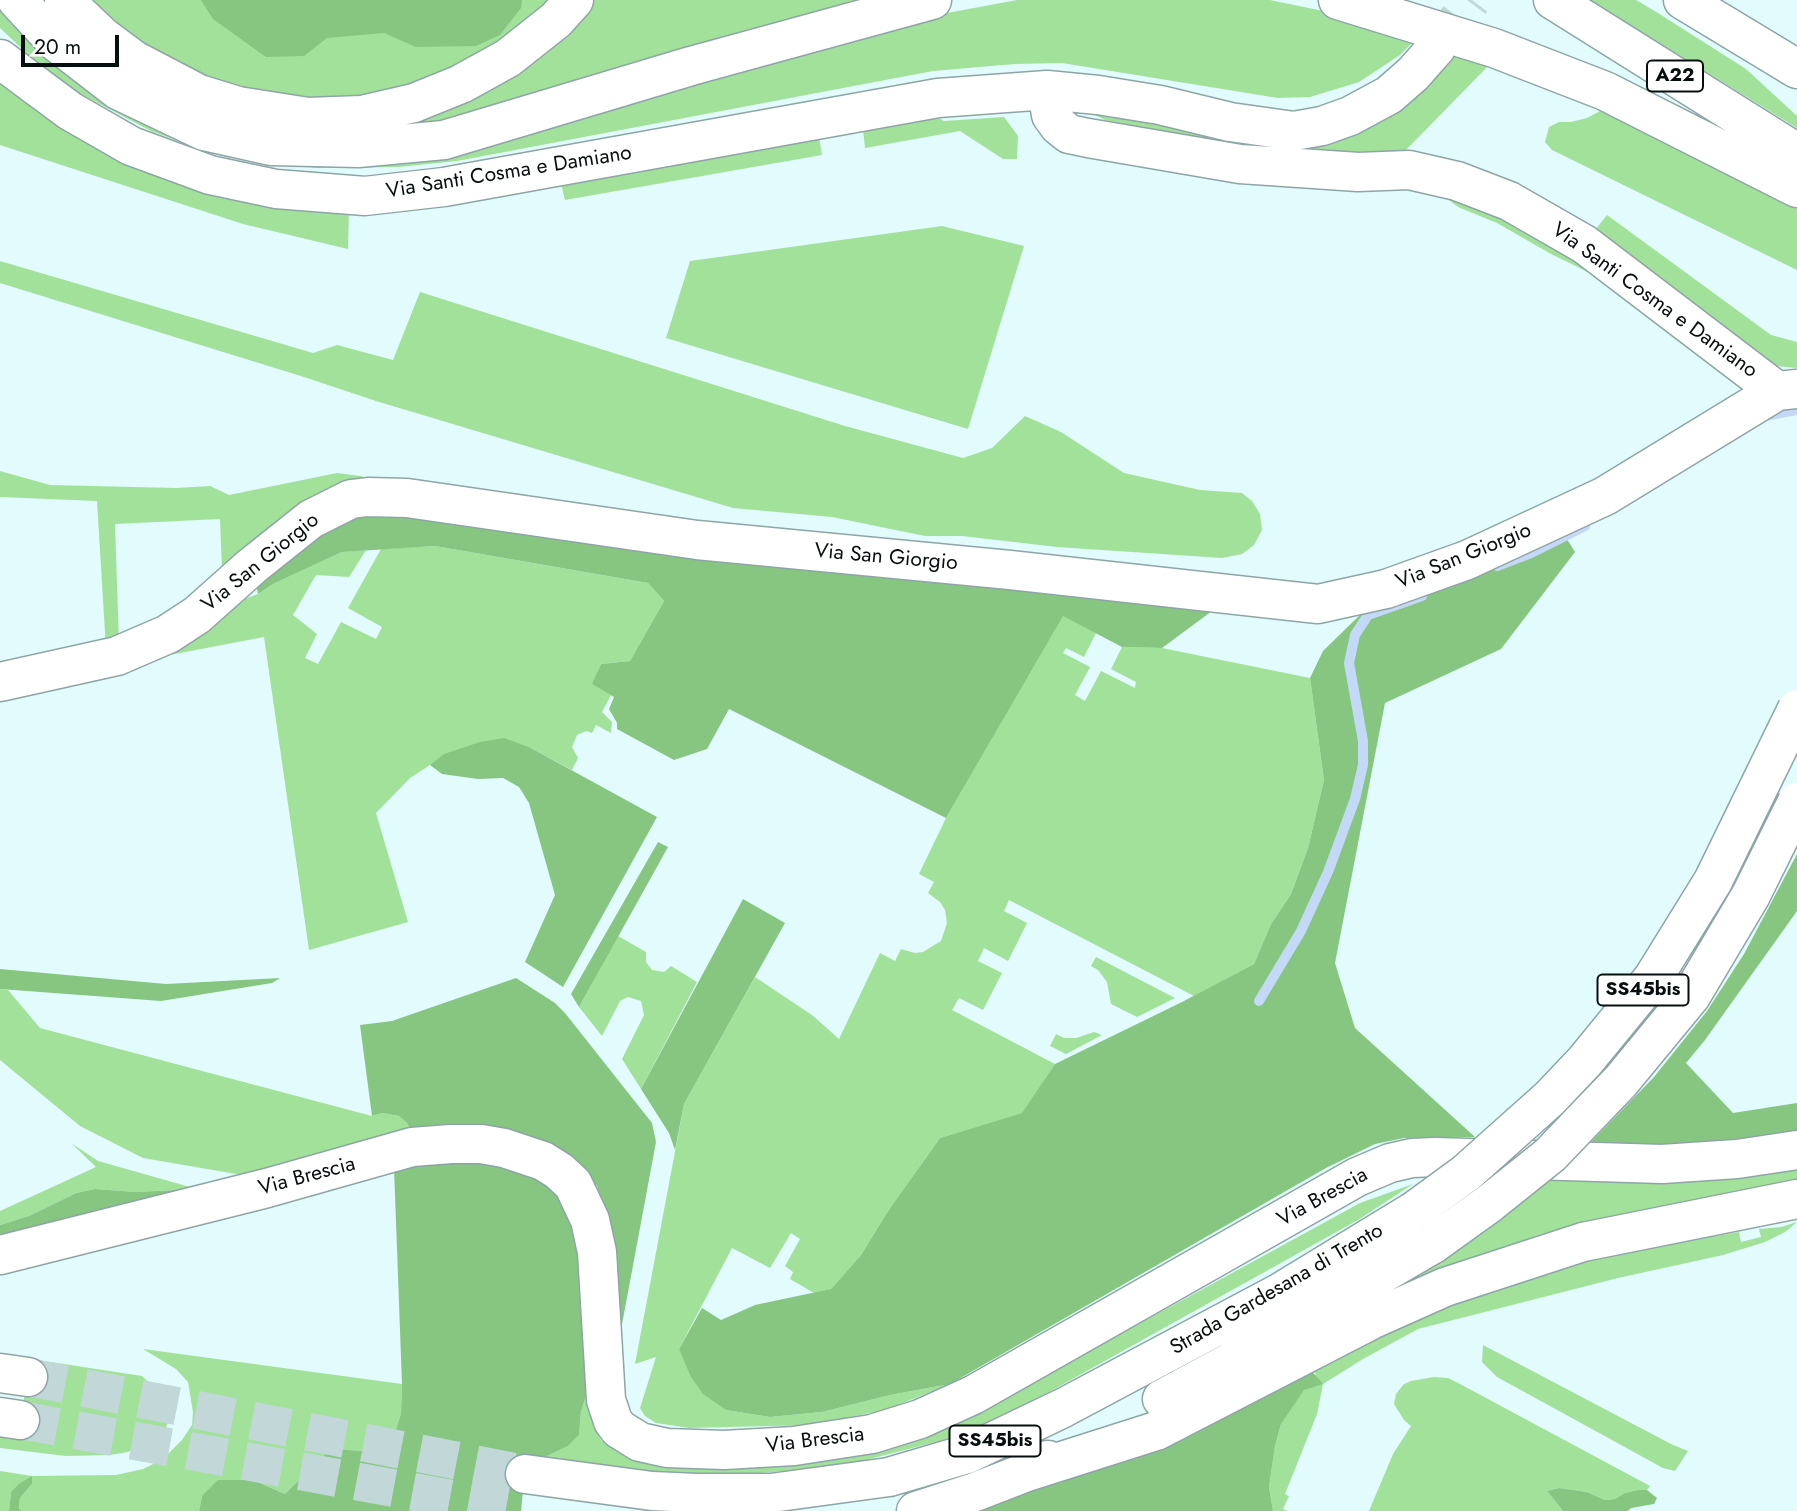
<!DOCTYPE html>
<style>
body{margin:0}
#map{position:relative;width:1797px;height:1511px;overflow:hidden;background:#e2fbfc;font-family:Jost,sans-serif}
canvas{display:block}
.scale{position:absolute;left:21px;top:35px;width:98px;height:32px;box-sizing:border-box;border:4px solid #060e0f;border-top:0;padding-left:9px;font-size:21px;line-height:24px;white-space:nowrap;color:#060e0f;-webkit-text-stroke:5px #fff;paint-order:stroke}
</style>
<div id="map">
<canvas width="1797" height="1511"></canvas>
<div class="scale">20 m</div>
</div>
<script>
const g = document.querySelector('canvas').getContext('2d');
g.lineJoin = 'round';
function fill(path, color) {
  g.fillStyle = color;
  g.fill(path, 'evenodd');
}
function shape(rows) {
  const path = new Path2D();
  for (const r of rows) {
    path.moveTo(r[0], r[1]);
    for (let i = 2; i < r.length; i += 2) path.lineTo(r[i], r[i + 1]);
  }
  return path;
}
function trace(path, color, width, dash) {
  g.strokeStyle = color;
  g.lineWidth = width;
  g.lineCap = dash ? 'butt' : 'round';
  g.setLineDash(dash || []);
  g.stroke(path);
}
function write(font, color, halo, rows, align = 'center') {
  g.font = font + ' Jost,sans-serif';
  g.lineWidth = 7;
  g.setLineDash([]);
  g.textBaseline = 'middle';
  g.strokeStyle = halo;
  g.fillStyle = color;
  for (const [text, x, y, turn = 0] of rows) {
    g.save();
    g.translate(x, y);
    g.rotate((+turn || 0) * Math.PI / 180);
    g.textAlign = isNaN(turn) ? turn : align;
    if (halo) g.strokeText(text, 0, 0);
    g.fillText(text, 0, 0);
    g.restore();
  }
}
const green = shape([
 [0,0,295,157,947,13,1017,0,1270,0,1328,12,1419,36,1400,55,1359,82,1310,97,1278,98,1062,63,1015,64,933,71,457,161,399,167,317,168,241,159,198,148,151,131,79,93,36,62,0,28],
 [85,0,559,0,533,24,440,78,335,104,253,98,148,56],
 [590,0,872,0,521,106,384,134],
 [1590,0,1636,0,1658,13,1746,69,1797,116,1797,128],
 [1458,49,1494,60,1402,154,1278,154,1105,120,1095,115,1097,108,1162,118,1397,108,1424,90,1450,63],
 [0,81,47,119,102,150,349,210,348,249,243,224,0,145],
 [1608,107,1797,209,1797,270,1552,150,1545,142,1549,127,1559,122,1571,122,1587,118],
 [934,115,944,121,1004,117,1018,136,1017,159,1003,159,960,131,865,148,863,129],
 [819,137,822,155,565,200,561,184],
 [1431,186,1497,210,1544,239,1596,276,1551,254,1497,223,1458,207],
 [1607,215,1771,335,1797,342,1797,368,1776,366,1749,353,1592,234],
 [942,226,1024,246,968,429,666,338,690,261],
 [0,261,313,353,337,345,393,360,420,292,845,426,963,458,992,448,1025,416,1061,432,1124,473,1200,490,1242,493,1252,501,1260,514,1262,530,1254,545,1242,554,1222,558,1057,547,962,536,925,536,832,517,733,508,376,401,304,377,0,283],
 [0,471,50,485,176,488,210,486,229,495,337,473,361,476,373,481,334,487,312,497,222,570,220,519,115,524,119,644,106,649,97,501,0,497],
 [435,546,648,583,664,601,630,661,601,664,593,684,611,695,602,712,612,722,611,733,596,725,592,733,586,731,577,735,572,747,578,758,572,770,531,748,430,765,410,778,376,813,408,922,309,950,264,637,138,661,236,602,258,594,273,584,342,552,366,550,349,577,316,575,293,615,317,634,305,658,318,664,341,622,376,639,382,627,348,608,381,549],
 [1063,615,1096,633,1084,657,1066,648,1063,653,1090,667,1075,695,1085,701,1101,671,1135,688,1136,682,1111,669,1122,647,1162,648,1310,678,1324,780,1308,848,1291,894,1271,924,1254,964,1194,996,1009,900,1004,911,1027,923,1008,961,984,948,978,961,1002,973,983,1010,959,998,952,1010,1055,1064,1023,1113,940,1138,888,1211,861,1255,831,1289,814,1293,790,1279,793,1272,785,1266,800,1239,791,1233,770,1268,732,1248,679,1349,726,1410,770,1417,822,1412,890,1395,950,1384,885,1410,810,1425,689,1428,656,1423,645,1416,640,1408,656,1357,635,1364,684,1104,755,977,812,1015,839,1039,880,953,895,961,901,949,915,953,923,952,941,941,947,923,945,910,940,902,928,893,934,882,919,874,946,818],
 [618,936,646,952,646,962,652,970,664,972,671,966,697,982,641,1089,622,1059,644,1015,641,1001,628,997,620,1001,602,1036,579,1007],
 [1096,957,1175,998,1137,1017,1111,1004,1107,982,1098,970,1091,966],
 [0,989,8,990,40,1028,372,1116,382,1113,399,1116,407,1123,412,1132,248,1176,143,1158,80,1126,0,1060],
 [1094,1032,1102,1035,1066,1054,1050,1046,1056,1034,1064,1038,1076,1038],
 [71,1143,98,1161,197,1189,135,1192,95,1189,76,1193,29,1216,0,1225,0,1211,96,1167],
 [1797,1167,1797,1181,1613,1219,1573,1225,1535,1236,1363,1308,1443,1261,1505,1215,1556,1173],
 [1413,1184,1358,1220,1049,1392,993,1420,943,1440,843,1466,701,1478,544,1462,545,1457,568,1446,579,1435,581,1412,588,1389,593,1425,601,1440,624,1455,647,1462,989,1406,1360,1203],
 [1797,1222,1785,1232,1765,1242,1723,1255,1618,1278,1418,1329,1363,1359,1323,1384,1317,1414,1285,1494,1289,1496,1283,1509,1288,1511,1273,1511,1269,1487,1275,1446,1281,1424,1288,1411,1316,1374,1310,1369,1481,1290,1577,1260,1739,1232,1741,1242,1761,1237,1759,1229,1781,1227],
 [1483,1345,1671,1444,1688,1451,1675,1471,1663,1468,1497,1377,1482,1362],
 [143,1349,402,1384,401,1413,394,1436,384,1452,330,1449,285,1494,253,1480,202,1496,199,1511,22,1511,19,1510,20,1498,32,1484,11,1492,9,1511,0,1511,0,1471,32,1476,116,1475,143,1469,163,1459,182,1440,192,1425,193,1412,188,1382,176,1369],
 [31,1359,142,1376,163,1396,170,1413,168,1422,165,1430,149,1442,128,1452,110,1455,66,1456,0,1448,0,1436,17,1438],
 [1434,1377,1448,1378,1460,1384,1650,1486,1647,1490,1625,1493,1615,1499,1605,1500,1587,1492,1559,1488,1547,1491,1563,1511,1369,1511,1393,1454,1411,1426,1404,1420,1394,1404,1396,1394,1404,1384,1411,1381]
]);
const forest = shape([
 [201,0,522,0,521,8,500,35,476,46,416,47,384,33,327,38,304,56,266,57,213,19],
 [373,512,1212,611,1162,648,1122,647,1063,616,946,818,729,709,707,749,674,760,617,729,617,723,609,709,614,697,592,684,601,664,630,661,664,601,648,583,435,546,342,552,273,584,258,594,256,583,325,526],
 [1562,531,1575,552,1501,649,1385,703,1335,963,1355,1028,1475,1137,1404,1138,1375,1144,1326,1168,950,1384,890,1395,822,1412,770,1417,726,1410,703,1394,691,1377,679,1349,702,1308,721,1320,755,1305,831,1289,861,1255,888,1211,940,1138,1022,1113,1055,1064,1182,1002,1254,964,1271,924,1291,894,1308,848,1324,780,1310,678,1323,651,1362,613],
 [504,738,531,748,657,817,563,987,525,962,555,895,529,803,519,787,503,778,478,779,442,774,430,765,444,754,480,742],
 [658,842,668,847,579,1007,571,994],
 [1797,854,1797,911,1705,1040,1686,1063,1733,1113,1797,1103,1797,1130,1761,1139,1657,1147,1589,1144,1654,1077,1707,1011,1744,954],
 [743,899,785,923,684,1104,675,1150,669,1133,641,1089],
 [0,969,166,984,280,978,272,983,161,1001,0,989],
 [516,978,555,1003,565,1013,652,1123,656,1142,615,1362,605,1212,597,1186,582,1168,568,1153,546,1142,499,1127,477,1124,412,1132,407,1123,399,1116,382,1113,372,1116,360,1025,392,1021],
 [449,1155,518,1169,553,1189,564,1203,573,1222,581,1255,588,1389,581,1412,579,1435,568,1446,545,1457,544,1462,526,1461,521,1511,199,1511,202,1496,218,1480,253,1480,285,1494,330,1449,384,1452,394,1436,401,1413,402,1384,394,1168],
 [95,1189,135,1192,197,1189,0,1238,0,1225,29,1216,76,1193],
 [1310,1369,1323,1384,1304,1390,1281,1424,1275,1446,1269,1487,1273,1511,975,1511],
 [32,1476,32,1484,20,1498,19,1509,22,1511,9,1511,11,1492,19,1484],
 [1559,1488,1587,1492,1605,1500,1615,1499,1625,1493,1639,1490,1647,1490,1657,1498,1654,1504,1631,1508,1628,1511,1563,1511,1547,1491]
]);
const stream = shape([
 [1765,416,1797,410],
 [1497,566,1531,553,1585,526],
 [1259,1001,1301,931,1328,872,1355,799,1363,765,1363,741,1349,663,1355,635,1368,615,1422,596]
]);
const streetTunnel = shape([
 [1436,48,1472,0]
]);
const highwayTunnel = shape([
 [28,1377,525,1474],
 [20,1420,519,1511]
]);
const street = shape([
 [0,59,70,111,131,146,210,175,276,189,365,196,444,187,938,98,1047,90,1098,95,1160,105,1230,122,1294,131,1322,126,1350,116,1389,95,1413,74,1436,48],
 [1047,90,1051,115,1059,126,1069,134,1088,138,1240,164,1358,172,1409,170,1457,181,1509,201,1584,244,1777,391,1797,389],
 [0,682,117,656,168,634,197,615,252,566,311,519,351,499,368,497,407,498,697,540,1010,570,1318,604,1386,589,1467,560,1605,496,1777,391]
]);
const secondary = shape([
 [0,1255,267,1188,412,1147,451,1144,481,1144,504,1148,543,1161,559,1171,573,1184,590,1220,597,1252,606,1400,613,1421,619,1429,640,1442,667,1448,724,1450,794,1446,872,1434,920,1419,973,1395,1357,1177,1390,1163,1412,1158,1435,1157,1662,1164,1737,1159,1797,1150]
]);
const highway = shape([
 [17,0,56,42,118,90,204,131,271,146,358,148,444,140,691,66,932,0],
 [64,0,103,37,134,60,199,94,238,106,308,117,362,115,414,103,461,84,508,58,556,20,574,0],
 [1338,0,1494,48,1605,91,1797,188],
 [1553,0,1797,153],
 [1683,0,1797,69],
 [0,1373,28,1377],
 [1162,1399,1229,1363,1433,1244],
 [0,1417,20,1420],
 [1024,1473,1156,1431,1371,1320,1445,1287,1583,1242,1797,1199],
 [525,1474,652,1491,696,1493,771,1493,889,1477,967,1454,1063,1408,1281,1292,1414,1211],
 [916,1511,975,1492,1024,1473,1048,1460]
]);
const highwayBridge = shape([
 [1414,1211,1466,1173,1550,1098,1585,1061,1653,978,1713,881,1797,709],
 [1433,1244,1490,1203,1550,1155,1621,1081,1691,996,1751,895,1797,802]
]);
const shields = [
 [1675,76,56],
 [1643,990,91],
 [995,1441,91]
];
const shieldNames = [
 ["A22",1675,76],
 ["SS45bis",1643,990],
 ["SS45bis",995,1441]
];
const streetNames = [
 ["Via Santi Cosma e Damiano",509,173,-9],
 ["Via Santi Cosma e Damiano",1654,301,36],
 ["Via San Giorgio",1464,557,-22],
 ["Via San Giorgio",886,558,5],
 ["Via San Giorgio",261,563,-39],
 ["Via Brescia",307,1177,-15],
 ["Via Brescia",1323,1198,-29],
 ["Strada Gardesana di Trento",1277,1290,-30],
 ["Via Brescia",815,1441,-7]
];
fill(green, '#a2e19a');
fill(forest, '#87c680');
trace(stream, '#c4d9f7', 10);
trace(streetTunnel, '#c1d7d8', 38, [38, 19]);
trace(highwayTunnel, '#c1d7d8', 38, [38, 19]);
trace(street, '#8ea5a6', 41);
trace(secondary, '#8ea5a6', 41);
trace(highway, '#8ea5a6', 41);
trace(street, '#fff', 38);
trace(secondary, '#fff', 38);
trace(highway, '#fff', 38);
trace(highwayBridge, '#8ea5a6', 41, []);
trace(highwayBridge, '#fff', 38);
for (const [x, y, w] of shields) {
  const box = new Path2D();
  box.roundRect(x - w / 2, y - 15.5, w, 31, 5);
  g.fillStyle = '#fff';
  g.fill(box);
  trace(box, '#060e0f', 2);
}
write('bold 19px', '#060e0f', null, shieldNames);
write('21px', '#060e0f', '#fff', streetNames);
</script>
